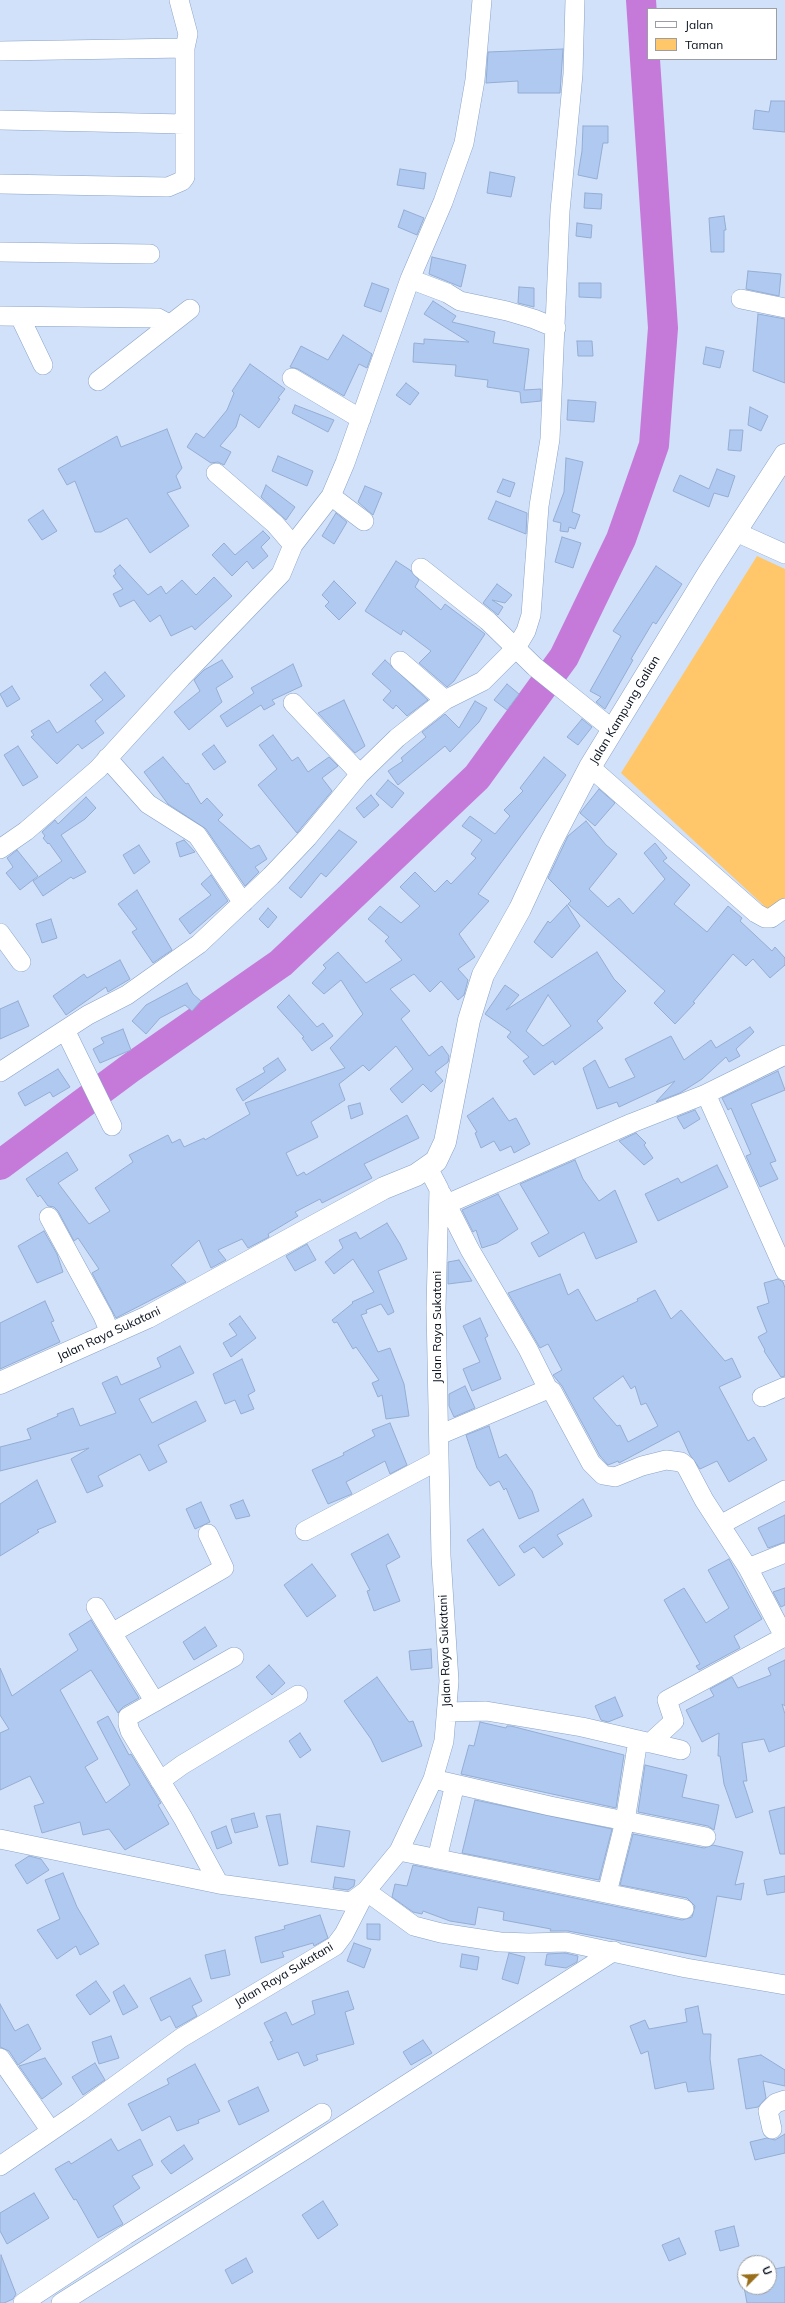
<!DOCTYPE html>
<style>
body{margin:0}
#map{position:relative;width:785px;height:2303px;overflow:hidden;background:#d1e1f9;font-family:Mulish,sans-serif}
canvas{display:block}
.legend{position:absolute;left:647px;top:8px;width:130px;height:52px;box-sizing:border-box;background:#fff;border:1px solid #9b9fa4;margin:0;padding:5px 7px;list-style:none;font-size:12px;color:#060e1b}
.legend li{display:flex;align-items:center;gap:8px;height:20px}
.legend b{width:20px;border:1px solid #9b9fa4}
.north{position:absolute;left:737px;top:2255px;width:40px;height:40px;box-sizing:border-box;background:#fff;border:1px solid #9b9fa4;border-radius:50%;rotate:66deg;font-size:11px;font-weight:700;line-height:16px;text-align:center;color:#060e1b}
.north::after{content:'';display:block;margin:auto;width:14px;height:18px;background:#996f1c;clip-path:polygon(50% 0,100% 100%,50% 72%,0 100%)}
</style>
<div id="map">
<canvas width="785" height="2303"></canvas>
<ul class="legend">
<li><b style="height:5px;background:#fff"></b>Jalan</li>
<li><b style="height:11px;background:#ffc76a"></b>Taman</li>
</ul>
<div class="north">U</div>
</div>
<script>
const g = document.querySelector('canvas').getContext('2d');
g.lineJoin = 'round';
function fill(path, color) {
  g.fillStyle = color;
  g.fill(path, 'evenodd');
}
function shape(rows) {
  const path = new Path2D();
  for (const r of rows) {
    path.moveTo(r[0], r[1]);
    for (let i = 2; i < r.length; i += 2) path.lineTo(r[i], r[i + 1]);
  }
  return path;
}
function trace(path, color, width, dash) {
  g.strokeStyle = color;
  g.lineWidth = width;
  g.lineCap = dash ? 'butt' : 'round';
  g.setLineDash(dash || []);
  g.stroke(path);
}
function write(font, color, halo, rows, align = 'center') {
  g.font = font + ' Mulish,sans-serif';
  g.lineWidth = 3;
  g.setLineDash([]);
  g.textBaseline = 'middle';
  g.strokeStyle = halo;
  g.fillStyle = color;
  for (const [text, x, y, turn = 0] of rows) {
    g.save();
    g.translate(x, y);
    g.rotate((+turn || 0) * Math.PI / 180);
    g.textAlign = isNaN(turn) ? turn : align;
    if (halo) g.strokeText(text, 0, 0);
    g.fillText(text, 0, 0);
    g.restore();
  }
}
const green = shape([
 [757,556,785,569,785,902,775,916,621,773]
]);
const river = shape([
 [0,1165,129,1069,281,963,477,777,564,657,621,539,654,445,663,328,641,0]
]);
const building = shape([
 [563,49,560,93,518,93,518,81,486,83,488,52,563,49],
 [771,101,785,101,785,132,753,129,755,110,769,112,771,101],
 [583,126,608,126,608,143,603,143,597,179,578,175,582,151,583,126],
 [400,169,426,173,424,189,397,185,400,169],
 [490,172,515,177,511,197,487,193,490,172],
 [585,193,602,194,601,209,584,208,585,193],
 [404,210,424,218,417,235,398,227,404,210],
 [724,216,726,230,724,230,724,252,711,252,709,218,724,216],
 [577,223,592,225,591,238,576,236,577,223],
 [432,257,466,265,461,287,429,274,432,257],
 [748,271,781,274,779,296,746,289,748,271],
 [372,283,389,289,381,312,364,306,372,283],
 [579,283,601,283,601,298,579,297,579,283],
 [519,287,534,288,534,307,518,303,519,287],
 [433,301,456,316,452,322,495,332,493,343,529,349,524,390,541,389,541,401,521,403,520,392,487,387,488,380,455,376,456,365,413,362,414,343,424,344,424,339,469,342,424,314,433,301],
 [758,314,785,319,785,383,753,371,758,314],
 [343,335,372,354,367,368,359,364,344,396,298,369,290,367,301,346,328,360,343,335],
 [577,341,592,341,593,356,578,356,577,341],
 [706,347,724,351,720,368,703,364,706,347],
 [250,364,285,389,278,398,280,399,259,428,240,414,236,427,220,446,231,452,224,465,218,462,211,463,187,447,196,433,204,438,227,410,234,393,232,391,250,364],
 [406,383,419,393,410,405,396,395,406,383],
 [568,400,596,402,594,422,567,420,568,400],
 [295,405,334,420,328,432,292,413,295,405],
 [750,407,768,416,761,431,748,425,750,407],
 [167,429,182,468,176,476,181,488,167,493,189,526,150,553,127,518,101,532,95,532,75,481,67,485,58,469,117,436,121,447,167,429],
 [730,430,743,430,741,451,728,450,730,430],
 [278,456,313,471,307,486,272,471,278,456],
 [566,458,583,462,572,512,580,515,575,529,569,527,568,532,560,531,561,523,553,521,564,492,566,458],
 [717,469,735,476,728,497,714,493,709,507,673,491,680,475,709,489,717,469],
 [503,479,515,483,510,497,497,492,503,479],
 [266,485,295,507,286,520,261,497,266,485],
 [365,486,382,493,373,515,358,502,365,486],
 [496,501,527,513,526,534,488,519,496,501],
 [43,510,57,531,42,540,28,520,43,510],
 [336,513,347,522,334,544,322,536,336,513],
 [263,531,270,538,261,547,268,556,253,569,247,561,232,576,212,555,224,543,235,555,263,531],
 [562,537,581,543,573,568,555,562,562,537],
 [396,561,410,570,419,580,415,587,441,610,445,604,485,634,454,681,447,687,419,663,431,651,403,630,401,635,365,611,396,561],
 [120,565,148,595,161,586,166,594,182,580,196,595,214,577,232,596,195,630,192,626,171,636,160,615,150,622,134,600,120,607,113,594,123,589,113,576,116,574,114,570,120,565],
 [656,566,682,584,656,624,653,622,631,659,633,660,605,709,596,702,601,697,590,691,621,636,613,631,656,566],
 [334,581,356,603,339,620,325,606,329,602,322,595,334,581],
 [497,584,512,595,505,603,492,600,503,607,498,615,483,603,497,584],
 [222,660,233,677,216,688,222,702,189,730,174,712,200,691,194,680,204,670,222,660],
 [385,660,428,700,407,716,396,705,393,709,383,700,391,691,372,674,385,660],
 [293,664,302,686,272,700,275,704,264,710,261,705,227,727,220,716,254,693,251,688,293,664],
 [105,672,125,696,95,721,104,733,82,749,78,744,57,764,31,737,34,735,31,731,49,720,57,733,103,700,90,685,105,672],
 [507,684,519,694,507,710,494,700,507,684],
 [12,686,20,699,7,707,0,694,12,686],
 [344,700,365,746,355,753,318,713,344,700],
 [475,701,487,708,479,722,450,752,445,746,398,785,388,771,403,761,401,758,426,737,422,732,445,714,459,728,475,701],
 [582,719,592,727,578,745,567,737,582,719],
 [273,735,292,761,298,757,308,772,329,757,338,766,322,778,332,791,297,833,258,785,277,769,259,745,273,735],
 [214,745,226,762,214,770,202,754,214,745],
 [18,746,38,777,23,786,4,755,18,746],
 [163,757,186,784,188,783,201,804,207,798,223,815,218,820,251,849,259,845,267,859,255,867,259,872,245,886,206,829,168,804,144,772,163,757],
 [544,757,566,775,478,894,489,901,459,934,475,957,458,969,468,980,464,995,458,1000,441,981,430,992,414,974,390,989,410,1011,401,1019,429,1056,442,1046,449,1056,448,1062,435,1072,443,1081,431,1092,423,1084,402,1103,390,1089,413,1069,396,1046,369,1071,363,1065,339,1084,345,1100,311,1122,318,1137,286,1153,297,1176,304,1172,306,1175,407,1115,419,1138,364,1164,372,1178,322,1203,320,1199,295,1212,298,1216,268,1234,269,1237,248,1248,242,1239,218,1250,226,1260,211,1268,199,1240,171,1265,186,1282,116,1318,92,1273,99,1269,78,1238,74,1241,58,1211,54,1207,48,1206,40,1195,38,1197,26,1179,67,1152,78,1170,58,1183,89,1224,110,1211,95,1188,133,1162,129,1155,168,1135,172,1143,180,1139,184,1147,204,1138,205,1140,250,1114,245,1103,345,1068,330,1048,363,1014,341,980,324,994,312,983,326,968,323,965,338,952,366,983,402,960,385,941,389,937,368,919,380,906,401,923,420,906,400,887,415,872,435,892,447,880,451,884,476,858,471,854,482,840,462,826,470,816,495,834,510,816,504,810,523,791,520,788,544,757],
 [388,780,404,793,392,808,376,794,388,780],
 [599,789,615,803,595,826,580,813,599,789],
 [371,795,379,805,364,818,356,808,371,795],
 [86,797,96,808,85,819,61,835,86,872,73,879,71,877,43,896,33,881,62,861,49,843,48,844,43,838,45,836,42,832,55,820,58,824,86,797],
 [586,821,606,845,617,854,589,889,608,907,619,898,633,914,665,879,644,853,655,843,667,858,663,861,690,885,674,904,707,932,728,906,742,918,740,921,772,951,775,947,785,958,785,965,770,978,753,959,746,966,733,954,693,1002,695,1003,675,1024,654,1003,665,991,568,904,571,901,548,878,568,836,586,821],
 [339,830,357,842,326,877,321,873,301,898,289,888,339,830],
 [184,840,195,852,180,857,176,843,184,840],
 [139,845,150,862,134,874,123,855,139,845],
 [17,850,38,876,20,890,6,873,13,867,7,858,17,850],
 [211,875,228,901,190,934,179,919,211,895,201,884,211,875],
 [137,890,172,950,153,963,132,932,137,929,118,904,137,890],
 [567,905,580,926,552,958,534,942,548,921,550,923,567,905],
 [268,908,277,917,268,928,259,919,268,908],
 [51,919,57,938,42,943,36,924,51,919],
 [597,952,614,979,626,991,597,1021,603,1028,555,1065,553,1061,534,1075,523,1061,529,1057,507,1037,511,1032,485,1014,505,985,519,995,506,1010,597,952],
 [548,995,571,1026,543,1046,526,1031,548,995],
 [120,960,130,979,108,992,106,987,66,1015,53,996,84,974,87,978,120,960],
 [187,983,193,994,201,1001,192,1011,185,1005,160,1018,146,1034,132,1021,146,1005,187,983],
 [289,995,317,1027,323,1023,333,1036,312,1051,302,1038,304,1037,277,1007,289,995],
 [18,1001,29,1026,0,1039,0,1009,18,1001],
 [750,1027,754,1032,736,1049,740,1056,729,1062,726,1057,702,1079,680,1093,656,1102,675,1081,619,1107,617,1102,597,1109,583,1068,595,1060,609,1088,635,1077,625,1059,671,1036,684,1060,711,1040,716,1048,750,1027],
 [123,1029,131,1050,100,1063,93,1049,104,1043,101,1038,123,1029],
 [278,1058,286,1070,243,1101,236,1089,265,1072,263,1068,278,1058],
 [58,1069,70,1087,53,1097,50,1092,25,1106,18,1093,58,1069],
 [778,1071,785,1090,751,1104,776,1161,770,1163,778,1179,760,1187,746,1156,751,1154,731,1108,728,1110,722,1098,778,1071],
 [493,1098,509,1121,516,1118,530,1144,514,1153,511,1146,500,1151,494,1141,481,1148,475,1133,477,1132,467,1116,493,1098],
 [360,1103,363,1114,351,1119,348,1106,360,1103],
 [695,1110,700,1119,684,1129,677,1117,695,1110],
 [636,1133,646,1143,644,1145,653,1158,644,1165,619,1141,636,1133],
 [575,1160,583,1179,599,1201,615,1190,637,1242,596,1259,584,1232,539,1257,531,1243,549,1233,520,1184,575,1160],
 [717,1165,728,1187,658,1221,645,1194,678,1178,681,1183,717,1165],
 [498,1194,518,1229,497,1243,482,1248,476,1230,473,1232,462,1210,498,1194],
 [387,1223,400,1244,407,1259,378,1271,394,1312,388,1315,381,1304,366,1310,367,1313,361,1315,378,1352,390,1348,404,1384,409,1416,386,1419,382,1395,378,1397,372,1383,379,1380,356,1347,353,1349,337,1322,334,1323,332,1320,353,1303,352,1302,374,1292,353,1259,334,1274,325,1262,343,1248,339,1240,356,1232,360,1239,387,1223],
 [44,1231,57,1254,63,1272,37,1283,18,1246,44,1231],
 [307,1244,316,1260,295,1271,286,1256,307,1244],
 [459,1260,472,1281,448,1284,448,1262,459,1260],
 [560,1274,568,1295,578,1289,596,1321,638,1301,637,1299,655,1290,671,1319,681,1310,725,1361,732,1358,741,1377,719,1387,748,1441,754,1437,767,1460,729,1482,717,1461,700,1469,690,1455,679,1431,619,1463,618,1461,608,1465,600,1456,562,1386,553,1375,562,1370,548,1344,540,1348,508,1293,560,1274],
 [623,1376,631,1389,635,1386,641,1405,646,1403,658,1426,628,1442,620,1425,617,1426,593,1398,623,1376],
 [778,1279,783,1282,785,1288,785,1376,781,1377,764,1351,765,1350,758,1337,767,1332,757,1307,769,1303,764,1283,778,1279],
 [45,1301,54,1321,51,1322,60,1342,0,1369,0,1323,45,1301],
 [240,1316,256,1338,231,1357,223,1343,237,1335,229,1324,240,1316],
 [480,1318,488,1336,485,1338,501,1379,472,1391,463,1369,480,1362,463,1326,480,1318],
 [180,1346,194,1373,139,1399,152,1423,196,1401,206,1421,158,1445,167,1462,149,1471,140,1454,98,1476,103,1486,87,1493,71,1459,89,1448,0,1471,0,1447,31,1439,27,1429,58,1416,57,1414,73,1408,80,1426,116,1413,102,1383,117,1376,121,1385,161,1367,157,1358,180,1346],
 [242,1359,255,1391,248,1395,254,1409,241,1414,235,1400,225,1404,213,1374,242,1359],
 [465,1386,475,1408,454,1417,449,1406,449,1394,465,1386],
 [390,1423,407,1465,390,1474,385,1461,346,1482,352,1494,328,1504,312,1470,344,1455,343,1453,375,1436,372,1430,390,1423],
 [489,1426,499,1458,506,1454,532,1491,539,1511,519,1519,506,1488,504,1490,499,1481,490,1486,477,1468,466,1435,489,1426],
 [37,1480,56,1522,37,1530,39,1532,0,1556,0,1504,37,1480],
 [583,1499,592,1516,557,1535,563,1544,543,1558,534,1547,524,1553,519,1546,583,1499],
 [243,1500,250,1516,236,1519,230,1505,243,1500],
 [201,1502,210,1522,195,1529,186,1509,201,1502],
 [785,1515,785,1542,768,1548,758,1528,785,1515],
 [483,1529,515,1575,499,1586,467,1540,483,1529],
 [388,1534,400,1557,386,1565,400,1601,374,1611,367,1591,370,1590,351,1554,388,1534],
 [729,1559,762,1619,734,1636,740,1648,699,1670,696,1666,700,1664,664,1600,684,1588,706,1623,729,1608,708,1570,729,1559],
 [312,1564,336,1596,307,1617,284,1585,312,1564],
 [785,1588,785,1605,781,1607,773,1592,785,1588],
 [91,1620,139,1698,123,1707,118,1713,91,1670,60,1690,98,1759,85,1767,106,1803,130,1785,97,1722,108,1716,129,1755,131,1754,161,1803,158,1805,169,1824,125,1850,109,1829,83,1835,80,1822,42,1833,34,1806,44,1803,30,1776,0,1790,0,1733,9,1729,0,1715,0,1668,12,1696,78,1650,69,1634,91,1620],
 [205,1627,217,1646,194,1660,183,1642,205,1627],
 [431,1649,432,1668,411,1670,409,1651,431,1649],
 [785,1660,785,1706,782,1704,785,1714,785,1746,769,1752,764,1739,742,1743,747,1781,743,1781,753,1812,736,1818,724,1784,720,1756,718,1756,719,1733,702,1742,686,1710,714,1696,710,1689,732,1677,738,1688,771,1675,768,1668,785,1660],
 [269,1665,285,1683,272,1695,256,1677,269,1665],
 [377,1677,409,1722,413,1721,422,1746,382,1762,371,1739,344,1701,377,1677],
 [615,1697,623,1716,608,1722,601,1720,595,1706,615,1697],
 [480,1722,506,1728,507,1726,511,1726,624,1755,616,1808,461,1774,469,1745,474,1746,480,1722],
 [300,1733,311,1750,300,1758,289,1741,300,1733],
 [645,1765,687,1775,682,1797,719,1805,714,1830,708,1826,638,1812,645,1765],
 [475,1800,612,1829,599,1880,462,1853,475,1800],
 [785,1807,785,1854,780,1854,769,1811,785,1807],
 [254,1813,258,1827,235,1833,231,1819,254,1813],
 [280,1814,288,1864,279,1866,266,1816,280,1814],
 [226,1826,232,1843,217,1849,211,1832,226,1826],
 [317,1826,350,1831,344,1867,311,1862,317,1826],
 [633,1834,704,1848,713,1845,743,1852,735,1885,744,1883,741,1900,717,1896,706,1957,568,1931,550,1931,551,1929,503,1920,504,1912,478,1907,475,1925,450,1921,423,1911,422,1914,413,1912,392,1897,395,1884,407,1886,413,1865,682,1920,692,1917,695,1906,687,1898,620,1885,633,1834],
 [29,1856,41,1859,49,1870,27,1884,15,1865,29,1856],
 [63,1873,77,1907,99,1944,80,1955,76,1946,57,1959,37,1930,60,1919,45,1880,63,1873],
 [785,1876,785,1892,767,1895,764,1880,785,1876],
 [335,1877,355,1880,354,1886,348,1890,333,1888,335,1877],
 [320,1915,328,1938,314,1946,313,1943,282,1952,284,1957,261,1963,255,1937,285,1929,284,1926,320,1915],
 [367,1924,380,1924,380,1940,367,1939,367,1924],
 [354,1943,371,1949,364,1968,347,1961,354,1943],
 [225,1950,230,1975,211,1979,205,1955,225,1950],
 [509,1953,525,1957,518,1984,502,1979,509,1953],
 [565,1953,578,1956,577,1962,566,1968,545,1965,547,1954,565,1953],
 [462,1954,479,1957,477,1970,460,1967,462,1954],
 [190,1978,202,2001,192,2006,197,2016,176,2028,170,2016,161,2021,150,1998,190,1978],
 [96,1981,110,2001,90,2015,76,1995,96,1981],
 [124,1985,138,2007,123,2015,113,1992,124,1985],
 [348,1991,354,2009,345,2012,354,2044,316,2055,318,2060,304,2066,298,2052,278,2060,270,2042,273,2041,264,2023,286,2012,292,2025,315,2014,312,2001,348,1991],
 [0,2004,15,2031,28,2024,41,2049,18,2065,9,2051,0,2047,0,2004],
 [698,2006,703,2034,711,2034,710,2059,714,2089,688,2092,686,2082,655,2089,648,2051,641,2054,630,2026,645,2020,649,2029,687,2022,685,2009,698,2006],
 [111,2036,119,2058,99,2064,92,2042,111,2036],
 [423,2040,432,2053,411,2065,403,2052,423,2040],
 [761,2055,785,2070,785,2086,763,2081,766,2098,758,2107,746,2109,738,2059,761,2055],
 [45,2058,62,2084,42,2099,19,2066,45,2058],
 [95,2063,105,2080,83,2095,72,2077,95,2063],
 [195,2064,220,2111,198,2120,199,2123,177,2131,170,2116,142,2131,128,2104,169,2084,167,2079,195,2064],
 [258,2087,269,2111,239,2125,228,2101,258,2087],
 [785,2134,785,2153,755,2160,750,2142,767,2138,775,2140,785,2134],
 [111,2139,118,2151,140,2139,153,2165,132,2176,140,2188,113,2206,123,2224,98,2238,76,2199,74,2200,55,2169,69,2161,71,2164,111,2139],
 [184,2145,193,2159,171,2174,161,2161,184,2145],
 [34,2193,49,2218,7,2244,0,2231,0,2213,34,2193],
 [323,2201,338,2225,318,2239,302,2215,323,2201],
 [734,2226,739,2246,720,2251,715,2231,734,2226],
 [679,2238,686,2254,669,2261,662,2245,679,2238],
 [1,2255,16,2294,13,2299,4,2303,0,2303,1,2255],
 [246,2258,253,2272,232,2284,225,2270,246,2258],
 [785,2267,785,2303,747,2303,742,2276,745,2275,745,2287,769,2287,769,2270,785,2267]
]);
const minor = shape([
 [0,51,185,48],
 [0,120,185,124,185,48,188,34,179,0],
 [0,184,168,187,182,181,185,177,185,124],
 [0,252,150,254],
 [410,279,447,293,460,301,507,311,534,319,556,328],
 [741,299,785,308],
 [0,316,158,318,169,324],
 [20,317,43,365],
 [292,378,361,419],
 [98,381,190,309],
 [216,473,275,524,293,545],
 [331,496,364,521],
 [736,532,785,554],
 [421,568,488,621,535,667,612,729],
 [400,661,445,700],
 [293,703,360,774],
 [107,758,148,804,197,835,243,903],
 [590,767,756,913,765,918,771,918,785,908],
 [0,849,26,831,98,769,181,678,281,574,293,545,331,496,345,463,410,279,443,202,464,143,475,80,482,0],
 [0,933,21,962],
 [65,1030,112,1126],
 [0,1072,88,1015,127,995,199,944,271,876,308,837,360,774,397,738,445,700,483,681,516,648,526,631,531,615,539,506,550,439,560,211,573,74,575,0],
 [706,1094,785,1271],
 [441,1193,470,1250,528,1349,548,1389],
 [447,1204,632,1123,706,1094,785,1055],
 [49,1217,103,1316,111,1335],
 [762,1397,785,1387],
 [439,1435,548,1389,552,1391,591,1463,603,1475,615,1477,642,1466,666,1460,681,1462,686,1466,704,1500,748,1568,785,1638],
 [720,1525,785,1490],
 [305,1531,439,1460],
 [748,1568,785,1553],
 [96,1607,112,1633],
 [155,1702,112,1633,224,1568,208,1534],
 [447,1712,486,1711,582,1727,681,1750],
 [650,1743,674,1721,667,1700,784,1637],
 [433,1779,550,1806,706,1837],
 [160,1781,182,1765,298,1695],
 [0,1839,219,1884,351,1902,366,1891,414,1926,441,1933,500,1942,529,1943,566,1942,686,1968,785,1985],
 [399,1851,684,1909],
 [437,1859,455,1784],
 [219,1884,183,1818,130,1731,128,1724,128,1717,234,1657],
 [607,1893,625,1821,638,1740],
 [0,2058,51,2131],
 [772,2129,768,2111,776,2103,785,2100],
 [0,2166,79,2112,181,2038,335,1946,344,1934,366,1891,399,1851,433,1779,444,1741,449,1681,441,1556,436,1308,439,1189,428,1168],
 [23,2303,126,2235,322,2113],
 [61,2303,303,2151,614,1951]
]);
const major = shape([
 [0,1383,148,1317,384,1188,416,1175,436,1161,445,1142,469,1020,483,975,520,909,551,842,590,767,708,574,785,455]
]);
const streetNames = [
 ["Jalan Kampung Galian",625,710,-59],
 ["Jalan Raya Sukatani",437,1327,-90],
 ["Jalan Raya Sukatani",109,1334,-25],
 ["Jalan Raya Sukatani",445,1651,-92],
 ["Jalan Raya Sukatani",284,1975,-31]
];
fill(green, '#ffc76a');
trace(river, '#c57ada', 30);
fill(building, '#b0c9f1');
trace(building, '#94add3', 1);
trace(minor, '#89a2c8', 20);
trace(major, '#89a2c8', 23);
trace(minor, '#fff', 19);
trace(major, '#fff', 22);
write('12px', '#060e1b', '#fff', streetNames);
</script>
